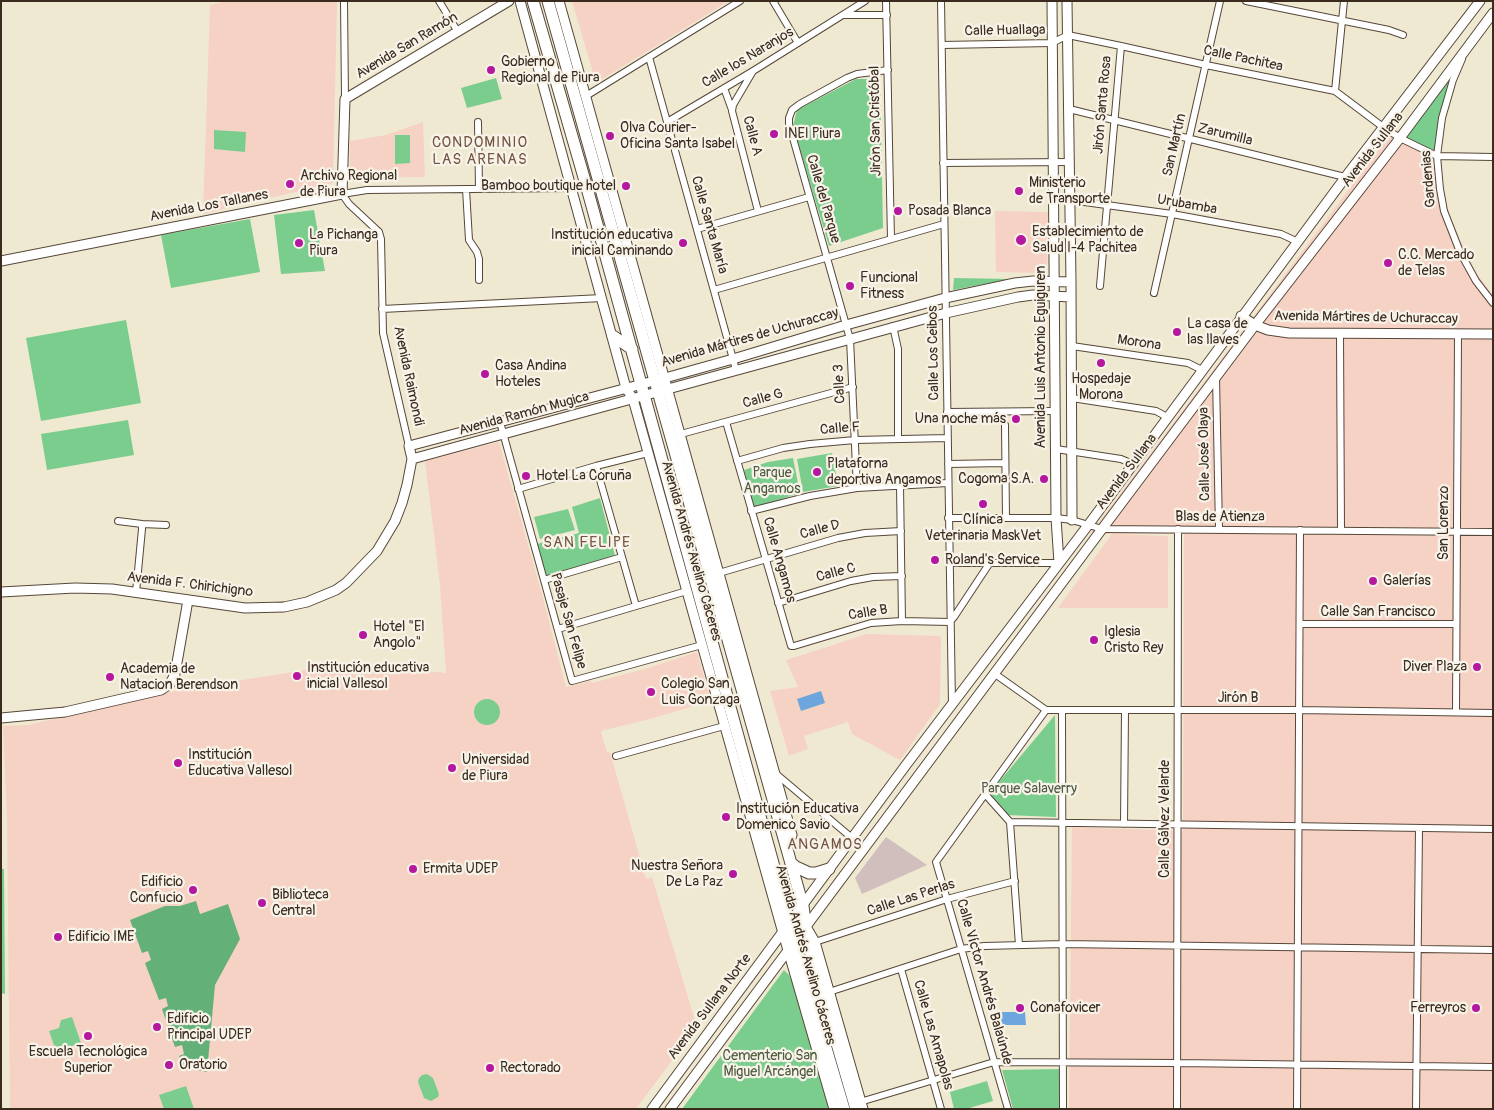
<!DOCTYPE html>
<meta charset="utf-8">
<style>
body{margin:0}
#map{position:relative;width:1494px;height:1110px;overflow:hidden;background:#f0e9d1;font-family:Pangolin,sans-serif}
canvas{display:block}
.frame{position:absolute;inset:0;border:2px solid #3b2a1e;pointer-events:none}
</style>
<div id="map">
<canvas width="1494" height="1110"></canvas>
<div class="frame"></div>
</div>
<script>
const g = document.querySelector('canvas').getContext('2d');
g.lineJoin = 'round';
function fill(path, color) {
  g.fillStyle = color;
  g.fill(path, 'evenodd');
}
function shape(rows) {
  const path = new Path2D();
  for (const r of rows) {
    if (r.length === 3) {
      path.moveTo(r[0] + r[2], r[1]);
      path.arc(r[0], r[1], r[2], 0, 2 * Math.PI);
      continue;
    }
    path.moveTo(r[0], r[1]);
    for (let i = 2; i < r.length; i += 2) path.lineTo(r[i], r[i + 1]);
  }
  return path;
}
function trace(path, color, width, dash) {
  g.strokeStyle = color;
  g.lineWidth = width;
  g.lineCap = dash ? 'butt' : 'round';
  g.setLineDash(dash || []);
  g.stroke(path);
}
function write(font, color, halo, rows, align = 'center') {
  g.font = font + ' Pangolin,sans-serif';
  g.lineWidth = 4.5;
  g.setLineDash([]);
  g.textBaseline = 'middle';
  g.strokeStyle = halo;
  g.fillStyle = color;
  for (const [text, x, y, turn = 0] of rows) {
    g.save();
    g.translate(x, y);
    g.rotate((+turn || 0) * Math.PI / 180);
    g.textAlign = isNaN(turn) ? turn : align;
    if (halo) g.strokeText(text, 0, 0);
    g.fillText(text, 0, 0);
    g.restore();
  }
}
const built = shape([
 [226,1,337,1,333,183,203,214,210,5],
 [572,1,729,1,596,83],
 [423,122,425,177,350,178,350,141,386,135],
 [1395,128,1433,159,1444,200,1460,240,1477,274,1493,295,1493,1109,1069,1109,1072,827,1183,831,1184,534,1115,534,1168,536,1168,608,1058,608,1112,534,1090,534],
 [995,211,1048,212,1047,268,1042,273,996,272],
 [499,442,543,598,566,687,591,681,592,683,648,668,697,652,711,701,650,719,605,730,603,726,604,730,601,732,607,752,610,752,646,879,652,877,697,1027,636,1109,10,1109,7,820,3,726,28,725,179,690,331,666,368,669,372,666,446,673,440,585,425,461],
 [867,634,941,636,940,704,900,760,852,734,848,722,804,736,808,749,789,756,770,691,798,687,786,660]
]);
const industrial = shape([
 [886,837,927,865,862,894,855,878]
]);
const green = shape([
 [1469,45,1453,80,1437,156,1400,138],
 [496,78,502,99,467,108,461,88],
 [856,79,880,79,883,228,829,246,793,126,797,110],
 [214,130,246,132,245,152,214,149],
 [395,135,410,135,410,163,395,164],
 [314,210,325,271,281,274,274,215],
 [250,219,260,272,171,288,161,235],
 [954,278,1010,279,953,290],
 [126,320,141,403,41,421,26,338],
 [128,420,134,455,47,470,41,434],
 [832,453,838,486,803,492,797,459],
 [793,458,800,493,754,508,744,470,768,462],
 [600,498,615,556,543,577,533,545,579,533,572,507],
 [568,509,575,530,540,539,534,517],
 [487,712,13],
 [1055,715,1056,817,1006,815,988,795],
 [1,869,4,869,5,994,1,993],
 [784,970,789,975,792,981,830,1109,682,1109],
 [72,1017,81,1043,56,1051,49,1031,59,1028,61,1020],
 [1061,1069,1061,1109,1013,1109,1002,1070],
 [427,1074,433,1078,439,1094,438,1097,431,1101,424,1098,418,1082,419,1078,422,1075],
 [987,1081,993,1101,966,1109,954,1109,950,1092],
 [186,1086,194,1109,164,1109,159,1095]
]);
const forest = shape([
 [196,901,200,914,228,904,240,939,215,985,207,1072,183,1067,179,1056,184,1054,182,1045,175,1047,162,1009,168,1006,166,998,159,1000,145,963,151,960,148,951,142,953,130,920,165,906,180,906]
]);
const water = shape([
 [821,691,825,703,801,711,797,699],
 [1000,1012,1025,1012,1026,1025,1001,1025]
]);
const street = shape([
 [344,1,345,99],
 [439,1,458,32],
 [773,1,798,43],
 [886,1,891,239],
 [941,1,952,704],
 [1246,1,1389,30,1403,35],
 [844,15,887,15],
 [942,45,1052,43,1068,35,1121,46,1206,65,1335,91,1383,127,1400,138,1437,156,1493,157],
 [649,57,736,370],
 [1462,59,1453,80,1442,118,1437,156,1440,189,1444,211,1460,252,1476,281,1493,303],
 [753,71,733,105,732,111,758,211],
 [724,88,732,110],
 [1335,91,1344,1],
 [586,96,740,1],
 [1069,109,1345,177],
 [478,122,479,189],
 [667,122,753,71,865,1],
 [943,163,1070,162],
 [466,189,469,240,477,252,479,259,479,280],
 [1070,200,1172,214,1281,234,1298,242],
 [697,229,809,197],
 [1100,286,1121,46],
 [714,290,944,224],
 [1154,293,1220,1],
 [382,309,602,298],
 [893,326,898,349,898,439],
 [1340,334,1341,531],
 [1072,346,1188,363,1202,370],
 [1216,377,1219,530],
 [1072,398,1156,411,1167,417],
 [947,412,1055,411],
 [500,422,572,681,702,645],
 [726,422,791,646,794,646,871,623,902,621,950,622,954,617,989,564],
 [1005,425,1006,518],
 [681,434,853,387],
 [409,446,383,333,381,239,379,232,349,204,342,194,367,190,573,188],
 [1056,449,1121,459,1133,464],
 [737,461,783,448,810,444,855,440,947,438],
 [948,464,1005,463],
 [596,466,636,606],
 [900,485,902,621],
 [857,488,850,339,789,124,789,118,792,110,800,104,847,78,857,74,888,70],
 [518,489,596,466,648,453],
 [751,511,810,496,857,488,948,483],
 [948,518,1056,518,1072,520,1102,529,1493,532],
 [118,521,142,524,142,529,136,592],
 [142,524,166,525],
 [949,563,1059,563],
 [719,573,838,538,865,533,901,531],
 [544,580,622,557],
 [778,603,851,581,873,577,902,576],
 [1300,624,1456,624],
 [558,629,687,591],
 [995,674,1046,710,1299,710,1493,713],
 [1062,710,1063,1109],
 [1456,712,1458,334],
 [616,756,724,726],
 [775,773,852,838],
 [985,794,1010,822],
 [1010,822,1493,829],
 [1010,822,1019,945],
 [1124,824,1125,710],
 [815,942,947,899,1015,881],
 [901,969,941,1109],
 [826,993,961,949,984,946,1063,944,1493,950],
 [860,1102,994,1062,1177,1063,1493,1067],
 [1008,1109,936,862,1046,710],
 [1177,1109,1178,529],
 [1297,1109,1300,530],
 [1416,1109,1419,828]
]);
const secondary = shape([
 [520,1,626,388,633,399,783,933,834,1109],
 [559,1,792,835,786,848],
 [1052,1,1056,518,1059,563],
 [1067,1,1071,282,1072,520],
 [1,261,342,194,345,99,509,1],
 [1241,316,1255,325,1268,330,1289,333,1493,334],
 [412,459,946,313,1018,297,1033,295,1071,297],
 [1,592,75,588,112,589,245,608,284,607,307,602,336,590,346,583,377,551,395,521,402,503,407,485,412,459,409,446,665,378,733,359,846,325,945,298,1015,283,1033,281,1071,282],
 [1,718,65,712,161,690,170,684,175,674,188,600],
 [808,930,815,942,863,1109],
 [652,1109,906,765,1089,524,1350,171,1480,1],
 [670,1109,1102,529,1255,325,1400,138,1493,13]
]);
const highway = shape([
 [533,1,587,188,795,943,844,1109],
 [548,1,803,906,808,944,856,1109],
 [613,336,632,349],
 [791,863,796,867,809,873,816,873,829,869]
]);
const markers = [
 [491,70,5,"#b5179e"],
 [774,134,5,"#b5179e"],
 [610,136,5,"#b5179e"],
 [290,184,5,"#b5179e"],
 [626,186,5,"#b5179e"],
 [1019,191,5,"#b5179e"],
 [898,211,5,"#b5179e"],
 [1021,240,6,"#b5179e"],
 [299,243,5,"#b5179e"],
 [683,243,5,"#b5179e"],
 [1388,263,5,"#b5179e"],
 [850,286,5,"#b5179e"],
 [1177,332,5,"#b5179e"],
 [1101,363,5,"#b5179e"],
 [485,374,5,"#b5179e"],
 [1016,419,5,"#b5179e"],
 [817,472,5,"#b5179e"],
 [526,476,5,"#b5179e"],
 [1044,479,5,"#b5179e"],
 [983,504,5,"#b5179e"],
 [935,560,5,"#b5179e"],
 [1373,581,5,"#b5179e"],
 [363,635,5,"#b5179e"],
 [1094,640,5,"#b5179e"],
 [1477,667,5,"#b5179e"],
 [297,676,5,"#b5179e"],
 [110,677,5,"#b5179e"],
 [651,692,5,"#b5179e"],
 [178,763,5,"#b5179e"],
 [452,768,5,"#b5179e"],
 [726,817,5,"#b5179e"],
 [413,869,5,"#b5179e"],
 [733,874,5,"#b5179e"],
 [193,890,5,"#b5179e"],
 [262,903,5,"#b5179e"],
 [58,937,5,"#b5179e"],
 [1020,1008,5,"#b5179e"],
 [1476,1008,5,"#b5179e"],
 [157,1027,5,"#b5179e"],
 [88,1036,5,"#b5179e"],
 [169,1065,5,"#b5179e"],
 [490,1068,5,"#b5179e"]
];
const streetNames = [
 ["Calle Huallaga",1005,31,-1],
 ["Avenida San Ramón",407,46,-31],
 ["Calle los Naranjos",748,58,-31],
 ["Calle Pachitea",1243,59,12],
 ["Jirón Santa Rosa",1103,105,-85],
 ["Jirón San Cristóbal",876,121,-91],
 ["Zarumilla",1225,135,14],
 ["Calle A",752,136,75],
 ["San Martín",1175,145,-77],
 ["Avenida Sullana",1373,150,-52],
 ["Gardenias",1429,179,-95],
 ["Calle del Parque",823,199,74],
 ["Urubamba",1187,205,10],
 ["Avenida Los Tallanes",209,206,-11],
 ["Calle Santa María",709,225,74],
 ["Avenida Mártires de Uchuraccay",1366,318,1],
 ["Avenida Mártires de Uchuraccay",750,338,-16],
 ["Morona",1139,343,8],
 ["Calle Los Ceibos",934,353,-91],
 ["Avenida Luis Antonio Eguiguren",1041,357,-90],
 ["Avenida Raimondi",408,376,78],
 ["Calle 3",840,384,-93],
 ["Calle G",763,399,-15],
 ["Avenida Ramón Mugica",524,414,-15],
 ["Calle F",840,429,-4],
 ["Calle José Olaya",1205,454,-91],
 ["Avenida Sullana",1127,472,-53],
 ["Blas de Atienza",1220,517],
 ["San Lorenzo",1444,523,-90],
 ["Calle D",820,530,-15],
 ["Avenida Andrés Avelino Cáceres",691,551,74],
 ["Calle Angamos",779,560,74],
 ["Calle C",836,573,-15],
 ["Avenida F. Chirichigno",190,585,7],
 ["Calle San Francisco",1378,612],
 ["Calle B",868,613,-9],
 ["Pasaje San Felipe",568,621,74],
 ["Jirón B",1238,698],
 ["Calle Gálvez Velarde",1165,819,-90],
 ["Calle Las Perlas",911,898,-18],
 ["Avenida Andrés Avelino Cáceres",805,955,74],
 ["Calle Víctor Andrés Balaúnde",984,982,74],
 ["Avenida Sullana Norte",710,1007,-53],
 ["Calle Las Amapolas",933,1035,74]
];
const poiNames = [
 ["Gobierno",501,62],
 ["Regional de Piura",501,78],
 ["Olva Courier-",620,128],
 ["Oficina Santa Isabel",620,144],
 ["INEI Piura",784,134],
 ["Archivo Regional",300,176],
 ["de Piura",300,192],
 ["Ministerio",1029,183],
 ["de Transporte",1029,199],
 ["Bamboo boutique hotel",616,186,"right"],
 ["Posada Blanca",908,211],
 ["Establecimiento de",1032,232],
 ["Salud I-4 Pachitea",1032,248],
 ["La Pichanga",309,235],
 ["Piura",309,251],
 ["Institución educativa",673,235,"right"],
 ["inicial Caminando",673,251,"right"],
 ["C.C. Mercado",1398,255],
 ["de Telas",1398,271],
 ["Funcional",860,278],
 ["Fitness",860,294],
 ["La casa de",1187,324],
 ["las llaves",1187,340],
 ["Casa Andina",495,366],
 ["Hoteles",495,382],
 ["Hospedaje",1101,379,"center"],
 ["Morona",1101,395,"center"],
 ["Una noche más",1006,419,"right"],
 ["Plataforna",827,464],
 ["deportiva Angamos",827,480],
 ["Hotel La Coruña",536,476],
 ["Cogoma S.A.",1034,479,"right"],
 ["Clínica",983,520,"center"],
 ["Veterinaria MaskVet",983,536,"center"],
 ["Roland's Service",945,560],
 ["Galerías",1383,581],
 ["Hotel \"El",373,627],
 ["Angolo\"",373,643],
 ["Iglesia",1104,632],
 ["Cristo Rey",1104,648],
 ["Diver Plaza",1467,667,"right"],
 ["Institución educativa",307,668],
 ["inicial Vallesol",307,684],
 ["Academia de",120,669],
 ["Natacion Berendson",120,685],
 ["Colegio San",661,684],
 ["Luis Gonzaga",661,700],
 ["Institución",188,755],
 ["Educativa Vallesol",188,771],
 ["Universidad",462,760],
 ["de Piura",462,776],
 ["Institución Educativa",736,809],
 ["Domenico Savio",736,825],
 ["Nuestra Señora",723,866,"right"],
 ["De La Paz",723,882,"right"],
 ["Ermita UDEP",423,869],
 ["Edificio",183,882,"right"],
 ["Confucio",183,898,"right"],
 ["Biblioteca",272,895],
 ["Central",272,911],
 ["Edificio IME",68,937],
 ["Conafovicer",1030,1008],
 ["Ferreyros",1466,1008,"right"],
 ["Edificio",167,1019],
 ["Principal UDEP",167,1035],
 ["Escuela Tecnológica",88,1052,"center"],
 ["Superior",88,1068,"center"],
 ["Oratorio",179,1065],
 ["Rectorado",500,1068]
];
const parkNames = [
 ["Parque",772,473],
 ["Angamos",772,489],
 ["Parque Salaverry",1029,789],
 ["Cementerio San",770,1056],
 ["Miguel Arcángel",770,1072]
];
const neighbourhoodNames = [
 ["CONDOMINIO",480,143],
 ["LAS ARENAS",480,160],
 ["SAN FELIPE",587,543],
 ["ANGAMOS",825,845]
];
fill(built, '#f6d2c4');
fill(industrial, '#d1bfbe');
fill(green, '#7bcd8e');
fill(forest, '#64b079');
fill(water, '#6ca6dc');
trace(street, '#564739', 8);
trace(secondary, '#564739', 11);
trace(highway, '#564739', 13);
trace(street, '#fff', 6);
trace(secondary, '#fff', 9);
trace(highway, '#fff', 11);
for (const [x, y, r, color] of markers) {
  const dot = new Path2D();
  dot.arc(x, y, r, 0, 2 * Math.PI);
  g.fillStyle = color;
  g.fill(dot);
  trace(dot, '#f7f3e8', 2);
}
write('14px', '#3b2a1e', '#f7f3e8', streetNames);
write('14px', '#3b2a1e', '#f7f3e8', poiNames, 'left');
write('14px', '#4e5b40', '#f7f3e8', parkNames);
g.letterSpacing = '1px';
write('15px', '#745341', '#f7f3e8', neighbourhoodNames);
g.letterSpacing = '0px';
</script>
